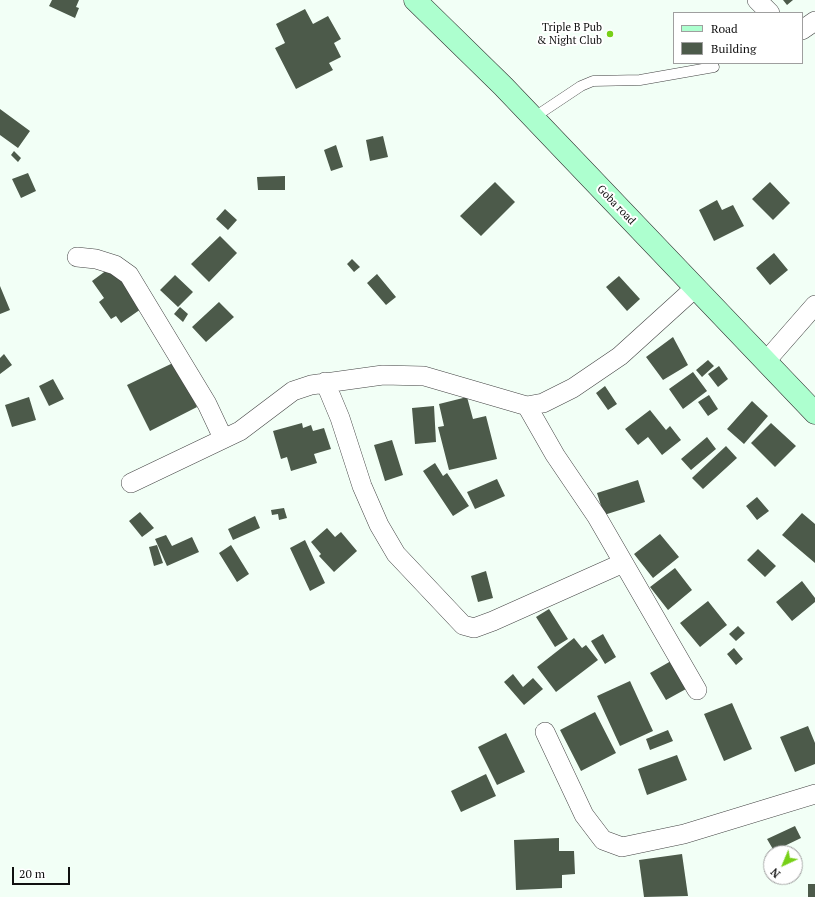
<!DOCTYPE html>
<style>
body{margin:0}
#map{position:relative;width:815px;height:897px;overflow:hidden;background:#f2fff6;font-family:"PT Serif",serif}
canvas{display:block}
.legend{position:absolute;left:673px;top:12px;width:130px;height:52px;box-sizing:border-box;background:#fff;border:1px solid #9f9f9f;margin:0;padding:5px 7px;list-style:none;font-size:12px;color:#101010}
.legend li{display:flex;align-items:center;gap:8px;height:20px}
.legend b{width:20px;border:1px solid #9f9f9f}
.north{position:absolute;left:763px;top:845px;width:40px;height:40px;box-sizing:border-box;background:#fff;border:1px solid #9f9f9f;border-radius:50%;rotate:224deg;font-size:11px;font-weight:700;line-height:16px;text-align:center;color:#101010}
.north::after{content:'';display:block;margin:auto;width:14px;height:18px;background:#77d017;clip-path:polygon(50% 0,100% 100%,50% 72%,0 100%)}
.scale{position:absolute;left:12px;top:867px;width:58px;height:18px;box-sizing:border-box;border:2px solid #101010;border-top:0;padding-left:5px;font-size:12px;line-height:14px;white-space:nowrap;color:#101010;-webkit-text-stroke:3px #fff;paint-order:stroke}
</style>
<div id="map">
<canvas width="815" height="897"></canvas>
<ul class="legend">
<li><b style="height:5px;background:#adffcf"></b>Road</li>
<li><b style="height:11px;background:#4c5a4a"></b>Building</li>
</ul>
<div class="north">N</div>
<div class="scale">20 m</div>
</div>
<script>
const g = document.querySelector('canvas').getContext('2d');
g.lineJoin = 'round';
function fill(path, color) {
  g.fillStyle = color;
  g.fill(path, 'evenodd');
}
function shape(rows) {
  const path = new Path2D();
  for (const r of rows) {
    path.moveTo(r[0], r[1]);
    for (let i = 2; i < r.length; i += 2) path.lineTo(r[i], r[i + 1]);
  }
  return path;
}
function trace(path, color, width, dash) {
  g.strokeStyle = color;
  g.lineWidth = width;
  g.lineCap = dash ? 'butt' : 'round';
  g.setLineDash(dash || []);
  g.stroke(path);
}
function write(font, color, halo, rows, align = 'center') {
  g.font = font + ' "PT Serif",serif';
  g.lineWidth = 4;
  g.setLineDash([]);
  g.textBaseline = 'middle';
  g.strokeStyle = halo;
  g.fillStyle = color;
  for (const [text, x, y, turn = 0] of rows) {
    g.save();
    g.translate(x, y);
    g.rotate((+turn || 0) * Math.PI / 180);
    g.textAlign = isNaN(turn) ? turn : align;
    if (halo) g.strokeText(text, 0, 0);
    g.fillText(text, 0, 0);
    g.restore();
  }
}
const building = shape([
 [52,0,79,0,76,7,79,8,75,18,49,6],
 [783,0,793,0,787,5],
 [305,9,313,24,328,16,341,39,334,43,341,57,329,63,333,70,296,89,275,48,285,43,276,24],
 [0,109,30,131,18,148,0,135],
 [383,136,388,157,370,161,366,140],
 [336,145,343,167,331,171,324,150],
 [14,151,21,158,18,162,11,155],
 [28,173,36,191,21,198,12,179],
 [285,176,285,190,258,190,257,177],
 [495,182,515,202,481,236,460,216],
 [770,182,790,203,773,220,752,199],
 [717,200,722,210,733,205,744,226,714,241,699,210],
 [225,209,237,220,228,230,216,219],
 [220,236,237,253,209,282,191,264],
 [774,253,788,270,770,285,756,268],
 [352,259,360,267,354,272,347,264],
 [111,267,122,282,126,280,141,309,121,323,116,316,111,319,99,302,104,298,92,281],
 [377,274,396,297,386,305,367,283],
 [175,275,193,292,178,307,160,290],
 [619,276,640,299,627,311,606,287],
 [0,286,10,310,0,314],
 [219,302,234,317,206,342,192,327],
 [180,307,188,314,183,322,174,314],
 [673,337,688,365,663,380,646,357],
 [4,354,12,365,0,374,0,358],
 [708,360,714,366,702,377,696,370],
 [175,362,197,407,150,431,127,385],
 [719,366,728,379,718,387,708,374],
 [693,372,707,391,683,409,669,389],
 [53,379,64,399,49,406,39,386],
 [605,386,617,404,608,410,596,393],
 [709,395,718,409,708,416,698,402],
 [29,397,36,420,12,427,5,405],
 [467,397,473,419,486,416,497,459,449,470,438,427,444,426,439,404],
 [752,401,768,416,744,444,727,429],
 [434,406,436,442,415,444,412,408],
 [650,410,666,430,670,426,681,440,662,455,648,437,638,445,625,429],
 [302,423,303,428,311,425,313,431,324,428,331,449,314,454,317,463,291,471,287,457,281,459,273,431],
 [771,423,796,446,775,467,751,443],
 [707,437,716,449,691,470,681,459],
 [392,440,403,475,385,481,374,445],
 [726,446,737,458,703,489,692,478],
 [435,463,443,476,447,473,469,506,453,516,423,471],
 [497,479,505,496,475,509,467,492],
 [638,480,645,502,604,515,597,493],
 [757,497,769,511,757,520,746,506],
 [284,508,287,518,279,520,278,514,272,515,271,510],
 [140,512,154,528,142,537,129,521],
 [802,513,815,524,815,563,782,535],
 [255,516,260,528,233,540,228,529],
 [327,528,335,537,341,532,357,551,334,572,319,556,321,554,311,542],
 [660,534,679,557,653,578,634,554],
 [166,535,172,546,192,537,199,552,167,566,155,539],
 [305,540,325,583,310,591,290,548],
 [157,545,163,563,154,566,149,547],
 [231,545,249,574,237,582,219,553],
 [758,549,776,566,765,577,747,560],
 [675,568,692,590,668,610,650,587],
 [486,571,493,598,478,602,471,576],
 [802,581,815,598,815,602,792,621,776,602],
 [708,601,727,625,700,647,680,623],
 [549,609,568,639,555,647,536,617],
 [738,626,745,633,736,641,729,634],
 [603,634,616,657,605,664,591,641],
 [574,638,582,648,586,645,598,660,556,692,537,667],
 [734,648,743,659,736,665,727,654],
 [671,661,686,689,666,700,650,673],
 [513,674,523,687,533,678,543,689,524,705,504,682],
 [630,681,653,731,620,746,597,696],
 [732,703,752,749,724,761,704,714],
 [595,712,616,753,581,771,560,730],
 [808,726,815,743,815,764,795,772,780,737],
 [668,730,673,741,650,750,646,739],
 [506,733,525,772,497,785,478,747],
 [677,755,687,780,647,795,638,769],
 [486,774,496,796,461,812,451,791],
 [795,826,801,838,774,851,767,839],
 [559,838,559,851,574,851,575,874,562,875,562,888,516,890,514,840],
 [682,854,688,896,644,897,639,860],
 [808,884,815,884,815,897,808,897]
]);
const lane = shape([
 [533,118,581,86,593,81,640,80,714,67]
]);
const street = shape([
 [757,0,770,13],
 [802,30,815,21],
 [77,257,96,259,115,265,129,275,207,404,223,438],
 [766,361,815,305],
 [325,382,340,418,362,486,379,525,396,554,463,625,474,628,493,621,623,563],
 [527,406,555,455,597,517,697,690],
 [131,483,240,431,293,391,311,385,383,375,424,376,527,406,543,403,573,388,620,356,695,288],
 [545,732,584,815,603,840,622,847,684,834,815,794]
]);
const secondary = shape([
 [415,0,503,86,815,413]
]);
const markers = [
 [610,34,4,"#77d017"]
];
const poiNames = [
 ["Triple B Pub",602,28],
 ["& Night Club",602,41]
];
const streetNames = [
 ["Goba road",616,205,46]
];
fill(building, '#4c5a4a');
trace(lane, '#434343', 11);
trace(street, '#434343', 20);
trace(secondary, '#323232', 23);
trace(lane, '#fff', 10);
trace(street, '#fff', 19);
trace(secondary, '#adffcf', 22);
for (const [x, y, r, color] of markers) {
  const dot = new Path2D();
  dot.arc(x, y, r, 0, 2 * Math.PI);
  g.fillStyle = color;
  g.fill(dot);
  trace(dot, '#fff', 1.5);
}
write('11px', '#101010', '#fff', poiNames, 'right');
write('11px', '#101010', '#fff', streetNames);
</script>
